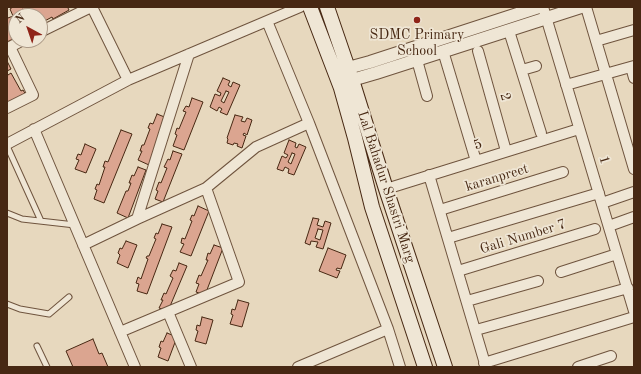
<!DOCTYPE html>
<style>
body{margin:0}
#map{position:relative;width:641px;height:374px;overflow:hidden;background:#e7d8be;font-family:"Old Standard TT",serif}
canvas{display:block}
.frame{position:absolute;inset:0;border:8px solid #472813;pointer-events:none}
.north{position:absolute;left:8px;top:8px;width:40px;height:40px;box-sizing:border-box;background:#efe6d5;border:1px solid #ac9a87;border-radius:50%;rotate:320deg;font-size:11px;font-weight:700;line-height:16px;text-align:center;color:#472813}
.north::after{content:'';display:block;margin:auto;width:14px;height:18px;background:#8f2418;clip-path:polygon(50% 0,100% 100%,50% 72%,0 100%)}
</style>
<div id="map">
<canvas width="641" height="374"></canvas>
<div class="frame"></div>
<div class="north">N</div>
</div>
<script>
const g = document.querySelector('canvas').getContext('2d');
g.lineJoin = 'round';
function fill(path, color) {
  g.fillStyle = color;
  g.fill(path, 'evenodd');
}
function shape(rows) {
  const path = new Path2D();
  for (const r of rows) {
    path.moveTo(r[0], r[1]);
    for (let i = 2; i < r.length; i += 2) path.lineTo(r[i], r[i + 1]);
  }
  return path;
}
function trace(path, color, width, dash) {
  g.strokeStyle = color;
  g.lineWidth = width;
  g.lineCap = dash ? 'butt' : 'round';
  g.setLineDash(dash || []);
  g.stroke(path);
}
function write(font, color, halo, rows, align = 'center') {
  g.font = font + ' "Old Standard TT",serif';
  g.lineWidth = 3.5;
  g.setLineDash([]);
  g.textBaseline = 'middle';
  g.strokeStyle = halo;
  g.fillStyle = color;
  for (const [text, x, y, turn = 0] of rows) {
    g.save();
    g.translate(x, y);
    g.rotate((+turn || 0) * Math.PI / 180);
    g.textAlign = isNaN(turn) ? turn : align;
    if (halo) g.strokeText(text, 0, 0);
    g.fillText(text, 0, 0);
    g.restore();
  }
}
const building = shape([
 [13,7,21,7,22,8,24,7,69,7,68,8,69,10,53,19,52,17,41,23,42,24,40,25,40,16,16,16,16,29,14,30,16,33,13,35,15,38,7,42,7,16,8,18,13,16,10,9,13,7],
 [7,61,11,69,7,71,7,61],
 [7,73,8,75,11,73,21,91,23,90,26,95,7,105,7,73],
 [223,78,230,81,228,85,231,87,233,82,240,85,227,115,220,112,222,109,219,107,217,111,210,107,215,94,220,96,221,93,217,91,223,78],
 [226,91,229,92,224,103,221,101,226,91],
 [192,98,203,102,184,150,173,146,177,135,175,134,177,128,179,129,186,112,183,111,186,106,189,107,192,98],
 [157,114,167,118,149,165,138,160,142,151,140,151,142,145,144,145,150,129,148,128,150,123,153,124,157,114],
 [235,115,243,117,241,121,245,122,247,118,252,120,247,135,244,133,243,135,246,136,242,148,237,146,238,144,234,143,233,145,227,143,228,139,227,138,235,115],
 [121,130,132,134,104,203,94,199,97,190,95,189,97,184,99,185,105,167,103,167,105,161,108,162,121,130],
 [289,140,296,143,295,147,297,148,299,144,306,147,294,175,288,173,289,169,285,167,283,171,277,169,282,156,286,158,288,155,284,153,289,140],
 [292,153,295,154,291,164,288,162,292,153],
 [85,144,96,149,86,173,75,169,79,160,76,159,78,154,81,155,85,144],
 [173,151,182,154,163,202,155,199,158,191,156,190,159,182,161,183,167,168,164,167,168,159,170,160,173,151],
 [138,167,146,170,128,218,117,213,126,191,128,191,131,183,129,183,132,175,134,176,138,167],
 [198,206,209,211,191,256,180,252,184,244,181,243,182,238,185,239,192,221,190,220,192,215,194,216,198,206],
 [313,218,319,219,317,225,323,227,325,221,331,223,323,249,316,247,318,242,311,241,310,245,305,243,313,218],
 [318,229,323,230,320,240,315,238,318,229],
 [162,224,172,227,147,294,137,291,139,284,136,283,138,277,141,279,148,259,146,258,147,256,149,256,156,239,154,238,156,233,158,234,162,224],
 [126,241,137,245,128,268,117,263,120,255,118,253,120,248,122,249,126,241],
 [214,245,223,248,205,295,196,292,199,284,196,283,199,275,201,276,208,260,206,260,208,253,210,254,214,245],
 [328,248,346,255,341,269,337,268,336,270,340,271,337,278,319,271,328,248],
 [179,263,187,266,168,311,159,308,163,300,161,300,164,293,166,294,173,278,170,276,173,270,176,271,179,263],
 [238,300,249,303,242,327,230,324,233,315,231,314,232,309,235,310,238,300],
 [202,317,213,320,206,344,195,341,198,331,196,330,197,325,200,326,202,317],
 [167,333,177,337,168,361,158,357,161,348,159,347,161,341,163,342,167,333],
 [93,339,99,354,102,353,108,367,73,367,66,351,93,339]
]);
const service = shape([
 [7,146,41,221],
 [7,213,22,219,75,225],
 [7,304,20,309,49,314,69,297],
 [37,346,47,367]
]);
const minor = shape([
 [92,7,128,80,300,7],
 [543,7,634,311],
 [586,7,634,169],
 [267,21,309,123,388,329,400,367],
 [509,31,541,133],
 [40,32,91,7],
 [596,41,634,30],
 [443,51,476,161],
 [478,51,506,151],
 [417,60,427,96],
 [631,67,634,78],
 [522,70,536,66],
 [566,85,634,66],
 [7,108,33,95,10,47,23,40],
 [34,129,135,367],
 [7,144,128,80],
 [429,175,486,367],
 [386,189,579,129],
 [602,203,634,192],
 [440,210,563,172],
 [137,219,206,188,256,147,309,123],
 [609,226,634,217],
 [448,238,599,193],
 [83,245,137,219,189,54],
 [458,271,595,229],
 [561,272,617,254],
 [467,301,538,281],
 [168,312,191,367],
 [476,330,628,288],
 [120,332,239,282,206,188],
 [484,363,634,317],
 [298,367,388,329],
 [578,367,611,356]
]);
const tertiary = shape([
 [348,68,370,62,539,7],
 [352,80,376,73,581,7]
]);
const secondary = shape([
 [310,7,341,88,355,138,372,207,425,367],
 [327,7,352,80,386,189,445,367]
]);
const markers = [
 [417,20,4,"#8f2418"]
];
const poiNames = [
 ["SDMC Primary",417,35],
 ["School",417,51]
];
const streetNames = [
 ["2",505,97,74],
 ["5",478,145,-18],
 ["1",604,160,73],
 ["karanpreet",497,178,-17],
 ["Lal Bahadur Shastri Marg",386,187,72],
 ["Gali Number 7",523,237,-17]
];
fill(building, '#dba590');
trace(building, '#472813', 1);
trace(service, '#6f543e', 7);
trace(minor, '#6f543e', 12);
trace(tertiary, '#6f543e', 14);
trace(secondary, '#472813', 16);
trace(service, '#efe6d5', 5);
trace(minor, '#efe6d5', 10);
trace(tertiary, '#efe6d5', 12);
trace(secondary, '#efe6d5', 14);
for (const [x, y, r, color] of markers) {
  const dot = new Path2D();
  dot.arc(x, y, r, 0, 2 * Math.PI);
  g.fillStyle = color;
  g.fill(dot);
  trace(dot, '#efe6d5', 1.5);
}
write('14px', '#472813', '#efe6d5', poiNames);
write('14px', '#472813', '#efe6d5', streetNames);
</script>
